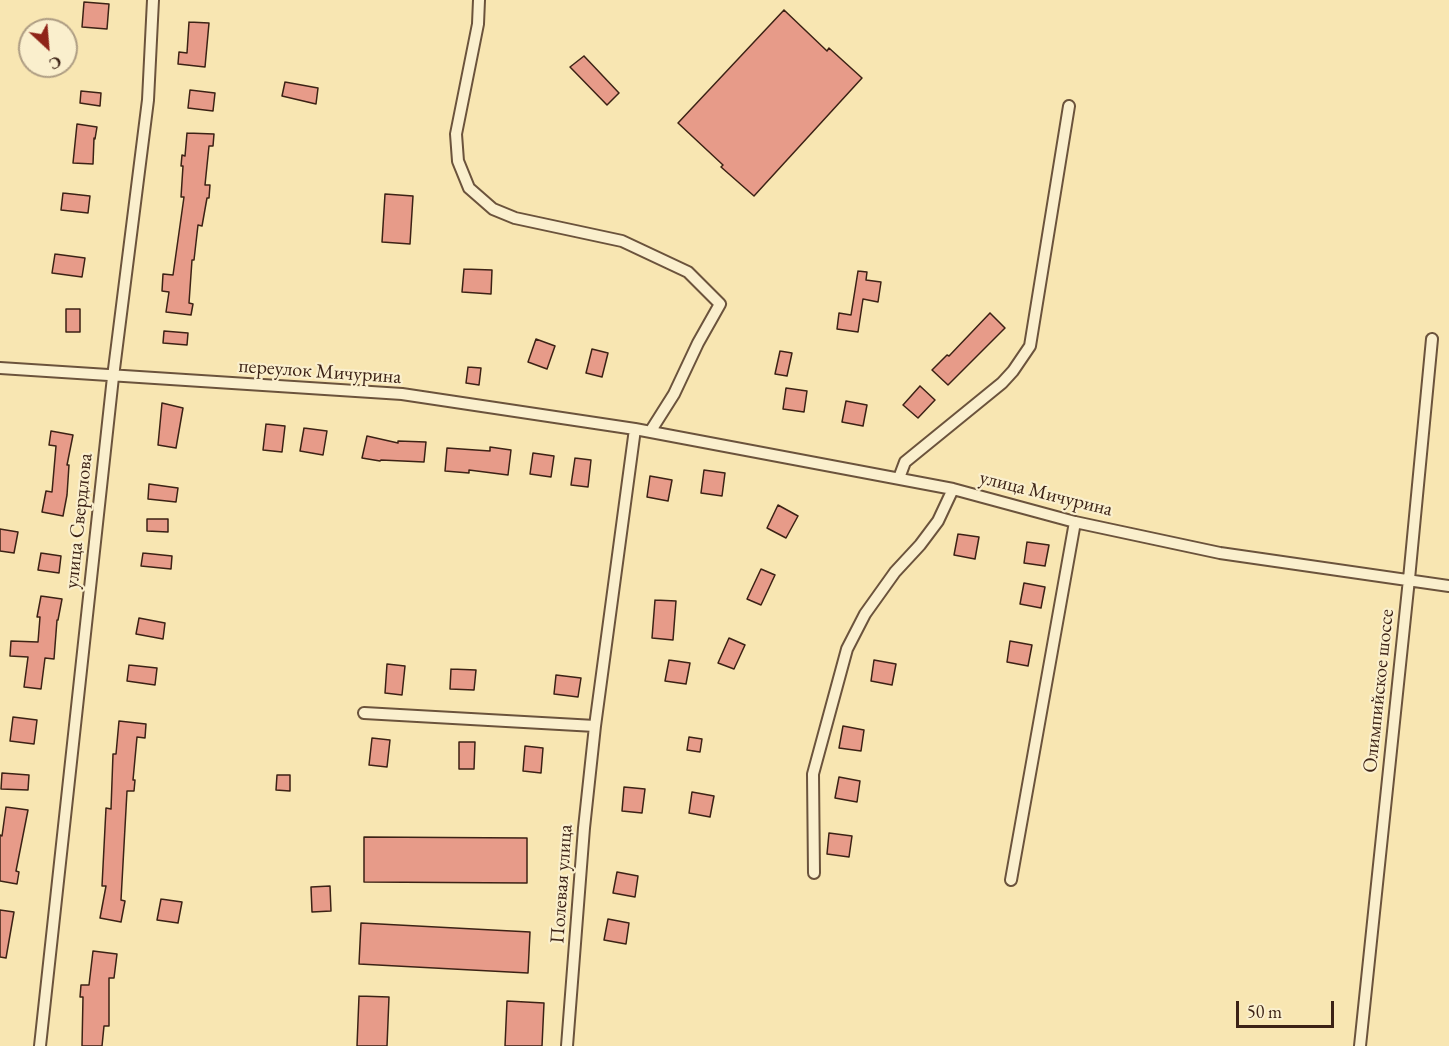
<!DOCTYPE html>
<meta charset="utf-8">
<style>
body{margin:0}
#map{position:relative;width:1449px;height:1046px;overflow:hidden;background:#f8e6b2;font-family:"EB Garamond",serif}
canvas{display:block}
.north{position:absolute;left:18px;top:18px;width:60px;height:60px;box-sizing:border-box;background:#faefcd;border:2px solid #ae9d83;border-radius:50%;rotate:154deg;font-size:16px;font-weight:700;line-height:24px;text-align:center;color:#3c2215}
.north::after{content:'';display:block;margin:auto;width:21px;height:27px;background:#8f2418;clip-path:polygon(50% 0,100% 100%,50% 72%,0 100%)}
.scale{position:absolute;left:1236px;top:1001px;width:98px;height:27px;box-sizing:border-box;border:3px solid #3c2215;border-top:0;padding-left:8px;font-size:18px;line-height:21px;white-space:nowrap;color:#3c2215;-webkit-text-stroke:4px #faefcd;paint-order:stroke}
</style>
<div id="map">
<canvas width="1449" height="1046"></canvas>
<div class="north">С</div>
<div class="scale">50 m</div>
</div>
<script>
const g = document.querySelector('canvas').getContext('2d');
g.lineJoin = 'round';
function fill(path, color) {
  g.fillStyle = color;
  g.fill(path, 'evenodd');
}
function shape(rows) {
  const path = new Path2D();
  for (const r of rows) {
    path.moveTo(r[0], r[1]);
    for (let i = 2; i < r.length; i += 2) path.lineTo(r[i], r[i + 1]);
  }
  return path;
}
function trace(path, color, width, dash) {
  g.strokeStyle = color;
  g.lineWidth = width;
  g.lineCap = dash ? 'butt' : 'round';
  g.setLineDash(dash || []);
  g.stroke(path);
}
function write(font, color, halo, rows, align = 'center') {
  g.font = font + ' "EB Garamond",serif';
  g.lineWidth = 4.5;
  g.setLineDash([]);
  g.textBaseline = 'middle';
  g.strokeStyle = halo;
  g.fillStyle = color;
  for (const [text, x, y, turn = 0] of rows) {
    g.save();
    g.translate(x, y);
    g.rotate((+turn || 0) * Math.PI / 180);
    g.textAlign = isNaN(turn) ? turn : align;
    if (halo) g.strokeText(text, 0, 0);
    g.fillText(text, 0, 0);
    g.restore();
  }
}
const building = shape([
 [84,2,109,4,107,29,82,27,84,2],
 [784,10,827,51,829,48,862,78,754,196,721,167,723,165,678,123,784,10],
 [189,22,209,23,205,67,178,64,179,52,187,53,189,22],
 [584,56,619,93,607,105,570,67,584,56],
 [285,82,318,88,316,104,282,96,285,82],
 [190,90,215,93,213,111,188,108,190,90],
 [81,91,101,93,100,106,80,103,81,91],
 [77,124,97,127,95,139,94,138,93,164,73,163,77,124],
 [187,133,214,134,213,146,209,146,205,185,210,185,209,198,207,198,202,226,198,225,194,260,192,260,189,303,193,304,191,315,166,312,169,292,162,291,163,274,173,275,184,197,181,197,183,166,181,166,182,155,185,156,187,133],
 [63,193,90,196,88,213,61,210,63,193],
 [385,194,413,196,410,244,382,242,385,194],
 [55,254,85,258,82,277,52,273,55,254],
 [464,269,492,270,491,294,462,292,464,269],
 [858,271,867,272,866,280,881,282,878,302,863,299,858,332,837,329,839,313,851,315,858,271],
 [66,309,80,309,80,332,66,332,66,309],
 [990,313,1005,328,948,385,932,370,947,355,949,356,990,313],
 [164,331,188,333,187,345,163,343,164,331],
 [536,339,555,346,547,369,528,362,536,339],
 [592,349,608,353,602,377,586,373,592,349],
 [780,351,792,353,787,376,775,374,780,351],
 [468,367,481,368,479,385,466,383,468,367],
 [920,386,935,400,918,418,903,405,920,386],
 [786,388,807,391,804,412,783,409,786,388],
 [846,401,867,405,863,426,842,422,846,401],
 [162,403,183,408,176,448,158,445,162,403],
 [266,424,285,426,282,452,263,450,266,424],
 [304,428,327,431,323,455,300,451,304,428],
 [51,431,73,435,67,465,69,465,67,495,63,516,42,512,46,491,52,492,56,446,49,445,51,431],
 [367,436,398,443,398,441,426,442,424,462,381,460,380,461,362,458,367,436],
 [490,447,511,450,508,475,469,470,469,473,445,471,447,448,490,451,490,447],
 [533,453,554,456,551,477,530,474,533,453],
 [575,458,591,460,588,487,571,485,575,458],
 [704,470,725,473,722,496,701,493,704,470],
 [650,476,672,480,668,501,647,497,650,476],
 [149,484,178,488,176,502,148,499,149,484],
 [778,505,798,516,786,538,767,528,778,505],
 [147,519,168,519,168,532,147,531,147,519],
 [0,529,18,532,14,553,0,551,0,529],
 [958,534,979,537,975,559,954,555,958,534],
 [1027,542,1049,545,1045,566,1024,563,1027,542],
 [41,553,61,556,59,573,38,570,41,553],
 [143,553,172,556,171,569,141,566,143,553],
 [761,569,775,575,761,605,747,599,761,569],
 [1024,583,1045,587,1041,608,1020,604,1024,583],
 [41,596,62,599,58,620,57,620,54,659,45,658,41,689,24,687,28,657,10,656,11,641,38,642,40,617,37,617,41,596],
 [655,600,676,601,673,640,652,638,655,600],
 [139,618,165,623,163,639,136,634,139,618],
 [729,638,745,645,734,669,718,663,729,638],
 [1010,641,1032,645,1028,666,1007,662,1010,641],
 [669,660,690,663,686,684,665,681,669,660],
 [874,660,896,664,892,685,871,681,874,660],
 [387,664,405,666,402,695,385,693,387,664],
 [129,665,157,668,155,685,127,681,129,665],
 [451,669,476,670,474,690,450,689,451,669],
 [556,675,581,678,578,697,554,694,556,675],
 [13,717,37,720,34,744,10,741,13,717],
 [119,721,146,724,145,738,137,737,133,780,135,780,134,791,127,791,121,900,125,901,121,922,100,918,106,886,102,886,106,808,111,809,113,754,116,754,119,721],
 [843,726,864,730,861,751,839,748,843,726],
 [689,737,702,739,700,752,687,750,689,737],
 [372,738,390,740,387,767,369,765,372,738],
 [459,742,475,742,474,769,459,769,459,742],
 [525,746,543,748,541,773,523,771,525,746],
 [2,773,29,775,28,790,1,789,2,773],
 [277,775,290,775,290,791,276,790,277,775],
 [839,777,860,781,857,802,835,798,839,777],
 [624,787,645,789,642,813,622,811,624,787],
 [692,792,714,796,710,817,689,813,692,792],
 [6,807,28,810,16,871,19,872,17,884,0,881,0,835,2,836,6,807],
 [829,833,852,836,849,857,827,854,829,833],
 [364,837,527,838,527,883,364,882,364,837],
 [617,872,638,876,635,897,613,893,617,872],
 [330,886,331,911,312,912,311,887,330,886],
 [161,899,182,902,178,923,157,920,161,899],
 [0,910,14,912,6,958,0,957,0,910],
 [608,919,629,923,626,944,604,940,608,919],
 [361,923,530,932,528,973,359,964,361,923],
 [93,951,117,954,114,978,109,978,109,1026,104,1026,102,1046,82,1046,83,997,80,997,81,985,89,985,93,951],
 [359,996,389,997,387,1046,357,1046,359,996],
 [507,1001,544,1003,542,1046,505,1046,507,1001]
]);
const minor = shape([
 [479,0,478,24,456,134,458,161,469,188,493,209,515,218,622,241,688,272,720,304,698,343,674,394,650,432],
 [0,368,402,394,635,429,953,489,1075,522,1220,553,1449,586],
 [899,478,905,462,1002,383,1013,371,1030,346,1069,106],
 [364,713,595,726],
 [814,873,813,774,847,649,865,614,895,572,920,545,938,521,953,489],
 [1011,880,1075,522],
 [40,1046,113,377,148,100,153,0],
 [567,1046,584,828,595,726,635,429],
 [1360,1046,1409,579,1432,339]
]);
const streetNames = [
 ["переулок Мичурина",320,372,4],
 ["улица Мичурина",1046,494,14],
 ["улица Свердлова",79,521,-84],
 ["Олимпийское шоссе",1379,691,-84],
 ["Полевая улица",562,884,-86]
];
fill(building, '#e79b89');
trace(building, '#3c2215', 1.5);
trace(minor, '#6b533c', 14);
trace(minor, '#faefcd', 10);
write('20px', '#3c2215', '#faefcd', streetNames);
</script>
